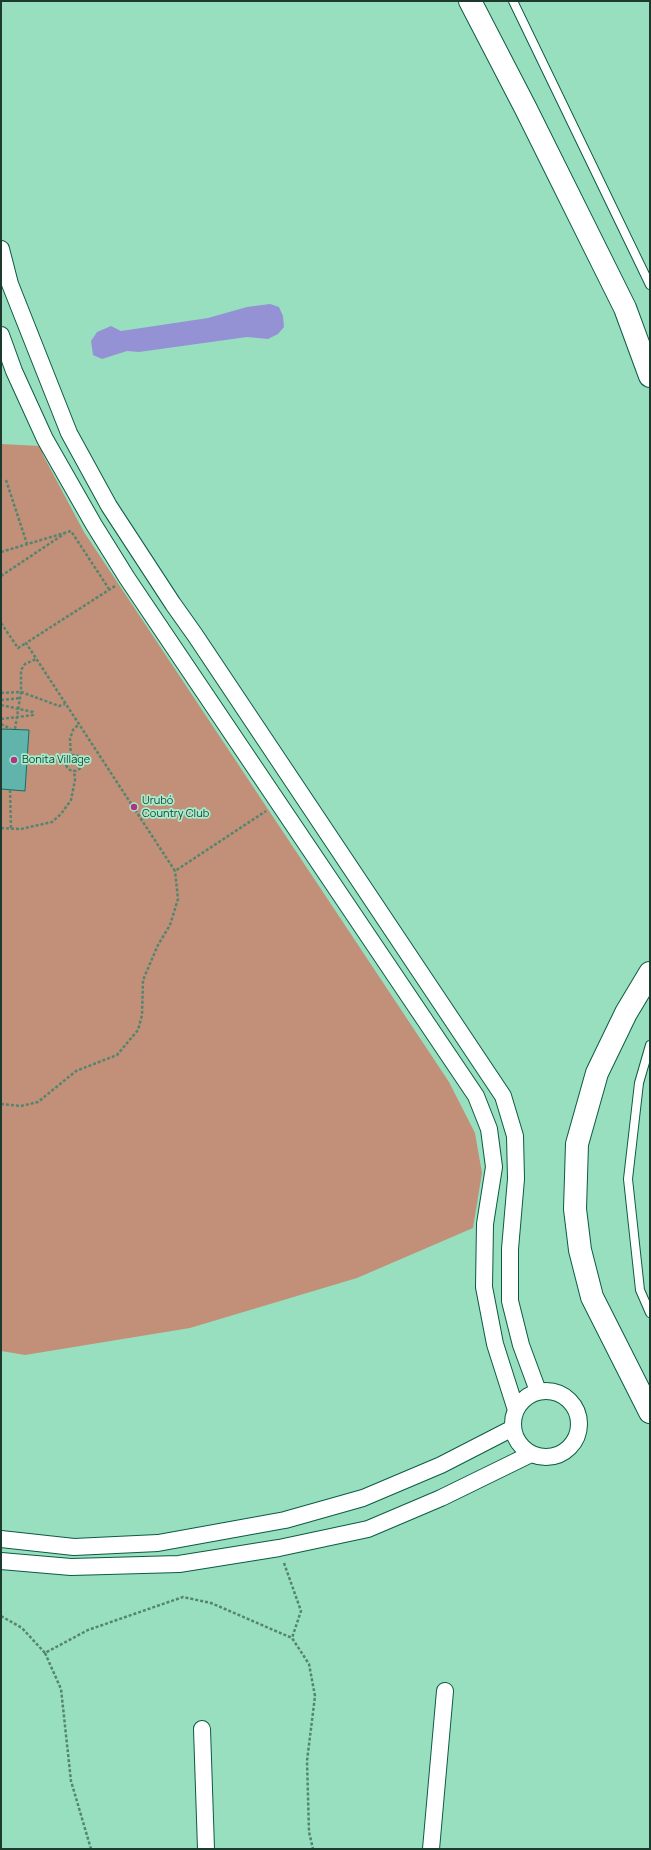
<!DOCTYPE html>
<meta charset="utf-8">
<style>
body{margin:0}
#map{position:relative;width:651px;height:1850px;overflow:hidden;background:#98dfc0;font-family:Manrope,sans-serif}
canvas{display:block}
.frame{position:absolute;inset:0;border:2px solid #1d3a2e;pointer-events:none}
</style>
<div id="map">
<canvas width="651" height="1850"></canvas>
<div class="frame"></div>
</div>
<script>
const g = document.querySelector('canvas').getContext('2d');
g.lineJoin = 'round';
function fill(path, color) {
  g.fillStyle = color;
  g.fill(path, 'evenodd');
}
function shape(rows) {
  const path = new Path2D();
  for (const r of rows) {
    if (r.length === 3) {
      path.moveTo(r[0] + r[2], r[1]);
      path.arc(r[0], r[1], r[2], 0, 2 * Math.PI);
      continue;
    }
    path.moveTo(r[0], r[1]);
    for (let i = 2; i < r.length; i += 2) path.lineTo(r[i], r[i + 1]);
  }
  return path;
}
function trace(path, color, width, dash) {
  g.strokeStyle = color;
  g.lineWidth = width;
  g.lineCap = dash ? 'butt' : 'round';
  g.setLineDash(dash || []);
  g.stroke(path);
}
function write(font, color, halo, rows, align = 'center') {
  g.font = font + ' Manrope,sans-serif';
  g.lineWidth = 3.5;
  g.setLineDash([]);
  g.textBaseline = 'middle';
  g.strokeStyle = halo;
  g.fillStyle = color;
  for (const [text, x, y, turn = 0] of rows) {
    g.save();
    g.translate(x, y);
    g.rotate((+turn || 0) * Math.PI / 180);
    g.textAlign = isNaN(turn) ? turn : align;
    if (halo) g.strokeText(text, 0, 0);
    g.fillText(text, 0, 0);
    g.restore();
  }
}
const green = shape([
 [1,444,41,446,43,455,84,532,449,1082,475,1133,482,1173,473,1228,357,1278,190,1328,25,1355,1,1351]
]);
const water = shape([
 [270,304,279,307,283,316,284,327,278,334,268,339,247,337,139,352,127,351,102,359,93,355,91,341,97,332,111,326,121,331,208,318,247,307]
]);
const building = shape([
 [1,729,29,730,25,791,1,789,1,729]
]);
const path = shape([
 [6,480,27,544],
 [1,552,71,531,109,589],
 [1,576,64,534],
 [115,586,26,643,175,871,266,811],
 [1,623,18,648,26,643],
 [1,693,21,692,59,706,65,704],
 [1,700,20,698],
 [1,705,33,712,33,715,1,719],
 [1,724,11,729],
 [15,729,21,692,21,670,25,664,36,659],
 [74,763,8],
 [71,756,70,739,73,730,79,724],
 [10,790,11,829],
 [1,828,21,829,52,822,61,814,71,800,75,780,74,770],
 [1,1104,21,1106,38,1102,76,1071,117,1055,138,1030,142,1015,143,980,158,945,170,925,178,899,175,871],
 [284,1563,301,1611,292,1638],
 [1,1616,22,1628,45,1653,88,1630,183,1597,211,1603,292,1638,309,1664,315,1696,307,1761,309,1832,313,1849],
 [45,1653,61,1689,71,1781,91,1849]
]);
const service = shape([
 [513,1,650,285],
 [650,1045,639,1083,628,1179,640,1290,650,1313]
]);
const minor = shape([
 [1,249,10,284,69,433,109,506,173,604,195,635,503,1096,515,1136,516,1179,510,1249,510,1301,521,1345,538,1391],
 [1,335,14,371,45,439,94,525,127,578,476,1096,489,1129,494,1167,485,1224,484,1287,495,1344,516,1410],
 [546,1424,33],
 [1,1539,74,1547,158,1543,285,1520,363,1498,441,1465,513,1428],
 [1,1561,71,1567,179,1564,279,1548,368,1529,441,1498,531,1454],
 [202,1729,206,1849],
 [431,1849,445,1691]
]);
const primary = shape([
 [470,1,526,109,625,308,650,376],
 [650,973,626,1013,597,1073,577,1144,575,1209,580,1250,592,1297,650,1412]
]);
const markers = [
 [14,760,4,"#b13484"],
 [134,807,4,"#b13484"]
];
const poiNames = [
 ["Bonita Village",22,760],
 ["Urubó",142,801],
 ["Country Club",142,814]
];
fill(green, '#c29078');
fill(water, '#9591d5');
fill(building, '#60b4ab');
trace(building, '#0f7169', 1);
trace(service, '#0b5b42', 10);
trace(minor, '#0b5b42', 18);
trace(primary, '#0b5b42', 24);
trace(path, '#558570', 2.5, [3, 2]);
trace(service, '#fff', 8);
trace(minor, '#fff', 16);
trace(primary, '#fff', 22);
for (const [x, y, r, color] of markers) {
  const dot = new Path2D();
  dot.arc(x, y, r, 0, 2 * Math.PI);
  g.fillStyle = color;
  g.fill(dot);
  trace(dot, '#a5eccd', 1.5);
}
write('11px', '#1d3a2e', '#a5eccd', poiNames, 'left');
</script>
